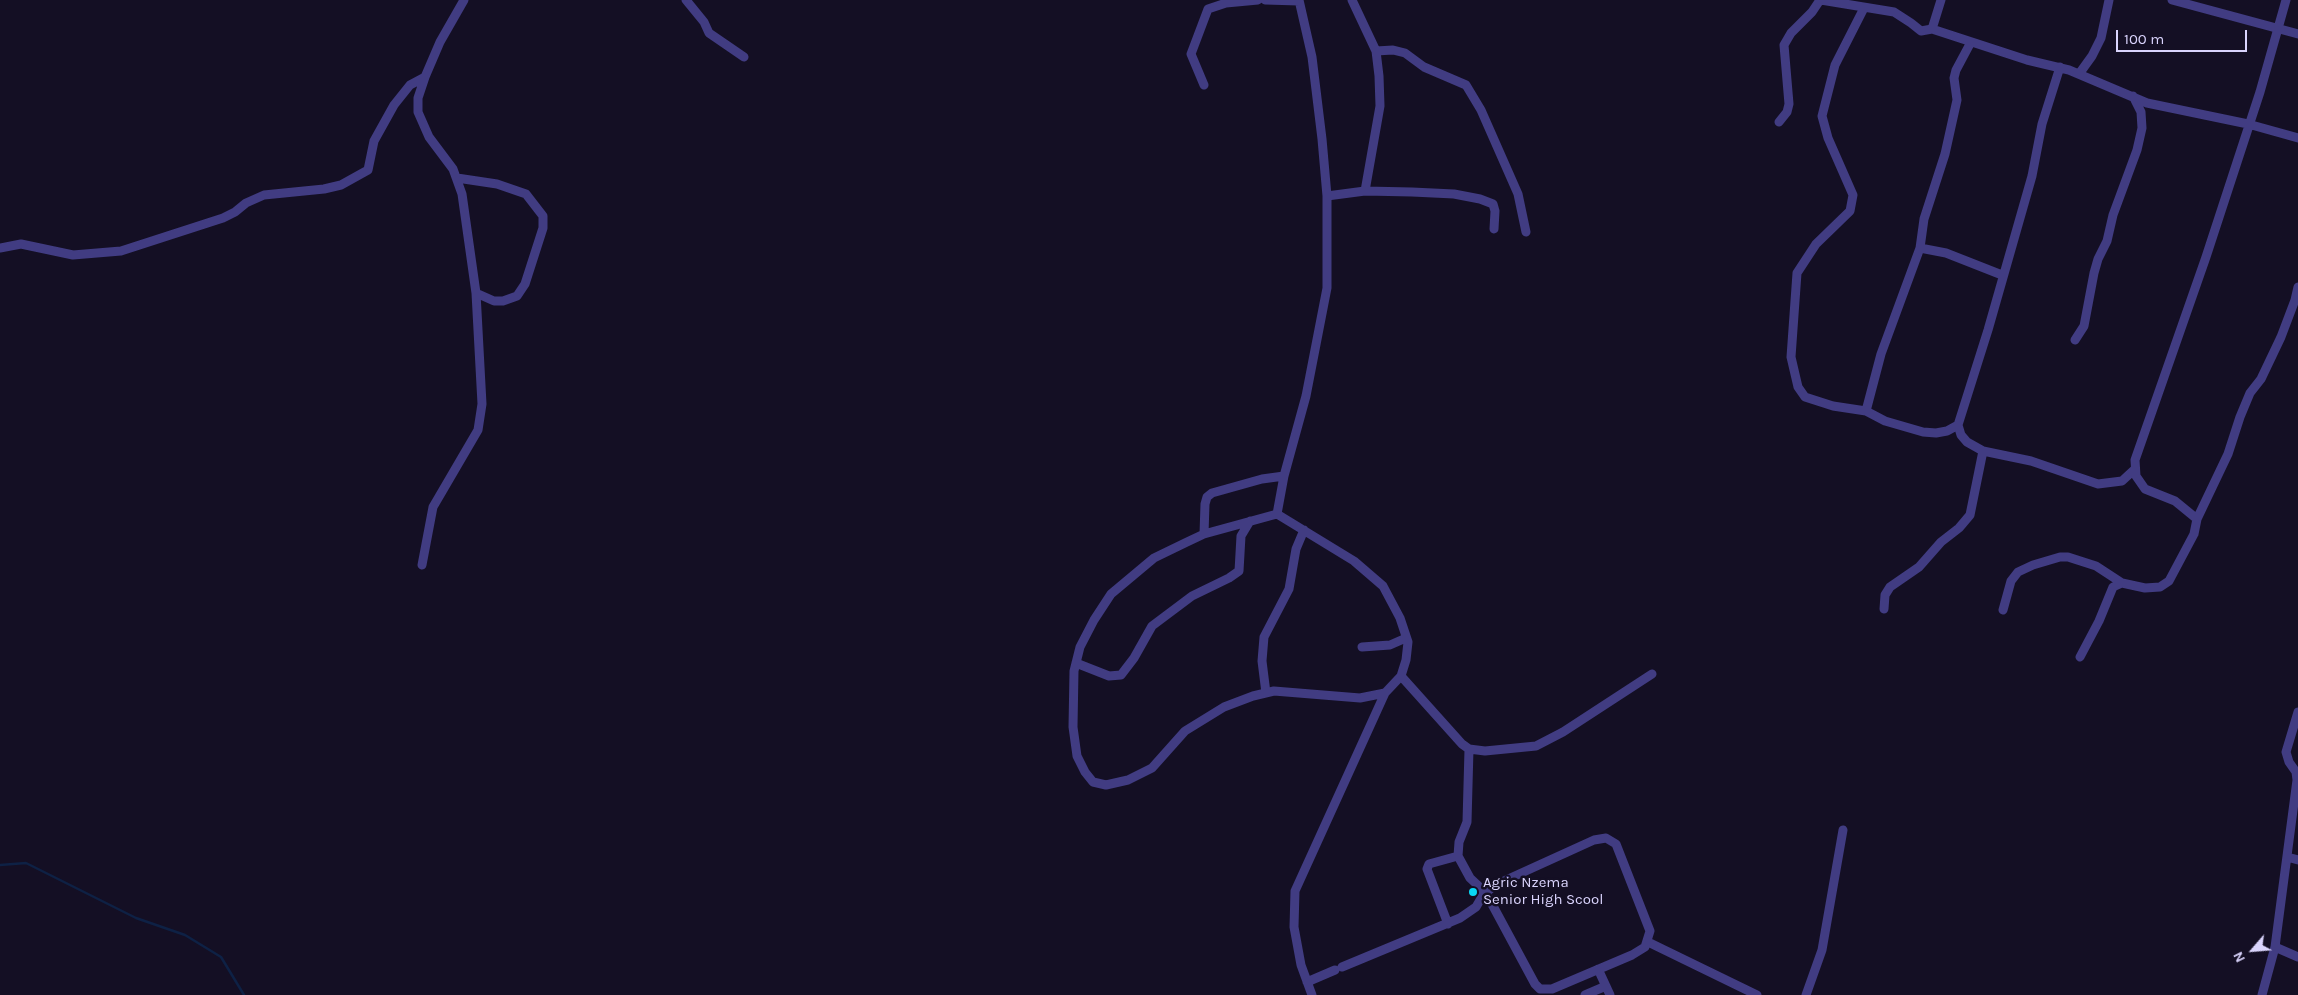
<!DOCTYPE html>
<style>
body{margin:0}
#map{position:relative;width:2298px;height:995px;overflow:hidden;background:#140f24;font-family:Karla,sans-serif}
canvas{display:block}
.north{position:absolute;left:2228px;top:925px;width:50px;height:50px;-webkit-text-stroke:4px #140f24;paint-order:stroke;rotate:243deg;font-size:14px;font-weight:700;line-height:20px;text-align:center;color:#dad4fd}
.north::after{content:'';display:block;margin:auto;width:18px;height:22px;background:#dad4fd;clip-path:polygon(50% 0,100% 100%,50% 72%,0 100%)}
.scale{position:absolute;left:2116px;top:30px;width:131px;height:22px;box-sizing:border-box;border:2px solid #dad4fd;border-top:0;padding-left:6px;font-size:15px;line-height:18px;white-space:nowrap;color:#dad4fd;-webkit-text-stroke:4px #140f24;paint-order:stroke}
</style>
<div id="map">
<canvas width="2298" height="995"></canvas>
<div class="north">N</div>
<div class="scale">100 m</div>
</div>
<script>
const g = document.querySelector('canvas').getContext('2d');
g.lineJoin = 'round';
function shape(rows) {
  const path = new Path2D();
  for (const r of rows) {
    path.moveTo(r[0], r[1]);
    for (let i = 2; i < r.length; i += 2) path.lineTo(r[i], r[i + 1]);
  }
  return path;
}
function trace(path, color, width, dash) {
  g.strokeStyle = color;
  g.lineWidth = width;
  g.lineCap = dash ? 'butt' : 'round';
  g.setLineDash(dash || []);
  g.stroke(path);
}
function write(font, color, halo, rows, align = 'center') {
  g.font = font + ' Karla,sans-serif';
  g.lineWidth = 5;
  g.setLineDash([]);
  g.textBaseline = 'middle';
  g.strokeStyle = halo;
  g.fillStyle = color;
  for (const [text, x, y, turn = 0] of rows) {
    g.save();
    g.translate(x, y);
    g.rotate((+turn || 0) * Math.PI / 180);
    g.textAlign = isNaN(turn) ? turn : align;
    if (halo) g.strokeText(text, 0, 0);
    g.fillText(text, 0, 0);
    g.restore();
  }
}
const stream = shape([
 [0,865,26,863,136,918,185,935,221,957,244,995]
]);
const minor = shape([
 [686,0,704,22,709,33,744,57],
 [1265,0,1299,1],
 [1352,0,1376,51,1379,76,1380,106,1365,191],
 [1821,0,1894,12,1911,23,1921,31,1932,29,2027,60,2069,70,2147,103,2248,124,2298,138],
 [2172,0,2298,34],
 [1864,8,1835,65,1822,116,1828,138,1853,195,1850,211,1816,244,1797,273,1791,357,1798,387,1805,397,1833,406,1866,411],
 [1932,29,1941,0],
 [1971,42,1956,70,1954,78,1957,100,1945,154,1924,219,1920,248,1946,253,2002,275],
 [1376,51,1393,50,1405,53,1424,67,1466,85,1481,110,1518,194,1526,232],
 [2060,67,2042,124,2032,176,1988,330,1958,425,1961,435,1967,442,1983,451,2031,461,2098,484,2122,481,2135,469],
 [2079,74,2092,56,2101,38,2109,0],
 [1204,85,1191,54,1208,9,1226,3,1258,0],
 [1779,122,1787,112,1789,104,1784,45,1791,33,1812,12,1820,0],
 [457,178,497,184,526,194,543,216,543,228,525,284,517,296,503,301,494,301,476,293],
 [1327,196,1365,191,1412,192,1454,194,1480,199,1493,204,1495,211,1494,229],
 [0,248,21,244,73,255,121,251,223,218,235,212,246,203,264,195,324,189,341,185,368,170,374,141,394,105,410,85,425,77],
 [1920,248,1881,354,1866,411,1885,421,1923,432,1936,433,1947,431,1958,425],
 [2075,340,2084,326,2094,273,2098,259,2107,241,2113,215,2137,150,2142,128,2141,112,2133,96],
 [1277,514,1354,561,1383,586,1400,618,1408,642,1406,660,1401,676,1385,693,1360,698,1274,691,1253,696,1224,707,1185,731,1152,768,1128,780,1106,785,1093,782,1085,772,1077,756,1073,727,1074,671,1080,647,1094,620,1111,594,1154,558,1187,542,1204,534,1277,514],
 [1277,514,1284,476,1306,396,1327,288,1327,196,1322,139,1312,57,1299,0],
 [2197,519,2228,454,2240,417,2250,393,2261,379,2281,337,2295,300,2298,287],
 [1204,534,1205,504,1207,497,1212,493,1262,479,1284,476],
 [422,565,433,507,478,430,482,404,476,293,462,194,453,169,429,137,418,112,418,98,425,77,440,42,464,0],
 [1884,609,1885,595,1890,587,1919,567,1941,542,1959,528,1970,515,1983,451],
 [2003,610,2011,581,2018,572,2033,565,2060,557,2068,557,2096,566,2122,583],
 [1362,647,1390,645,1406,638],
 [2080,657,2099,621,2113,587,2122,583,2145,588,2160,587,2169,581,2194,534,2197,519,2175,501,2145,489,2136,476,2135,460,2206,257,2260,92,2286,0],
 [1076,663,1109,676,1121,675,1134,658,1152,626,1192,596,1229,578,1239,571,1241,536,1250,521],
 [1401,676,1462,744,1469,749,1485,751,1536,746,1563,732,1652,674],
 [1266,693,1262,661,1264,637,1289,589,1296,549,1304,530],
 [2287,857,2298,860],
 [1448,924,1427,869,1429,864,1458,856],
 [1648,942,1757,995],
 [2275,947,2298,957],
 [1342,967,1460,918,1476,907,1483,895,1486,893,1495,885,1594,840,1606,838,1616,844,1650,931,1645,947,1632,955,1552,989,1540,989,1535,984,1486,893,1470,878,1458,856,1459,842,1467,822,1469,749],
 [1598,969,1610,995],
 [1307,982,1335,970],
 [1312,995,1301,965,1294,927,1295,891,1385,693],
 [1585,995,1606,986],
 [1806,995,1822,950,1843,830],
 [2262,995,2275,947,2297,780,2296,772,2289,762,2286,752,2298,712]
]);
const markers = [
 [1473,892,5,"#09d7f5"]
];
const poiNames = [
 ["Agric Nzema",1483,883],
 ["Senior High Scool",1483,900]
];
trace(stream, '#0e2145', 2.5);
trace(minor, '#413c82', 9);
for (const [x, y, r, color] of markers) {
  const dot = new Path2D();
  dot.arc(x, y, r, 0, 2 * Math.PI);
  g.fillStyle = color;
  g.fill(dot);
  trace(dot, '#140f24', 2);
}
write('15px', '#dad4fd', '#140f24', poiNames, 'left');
</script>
